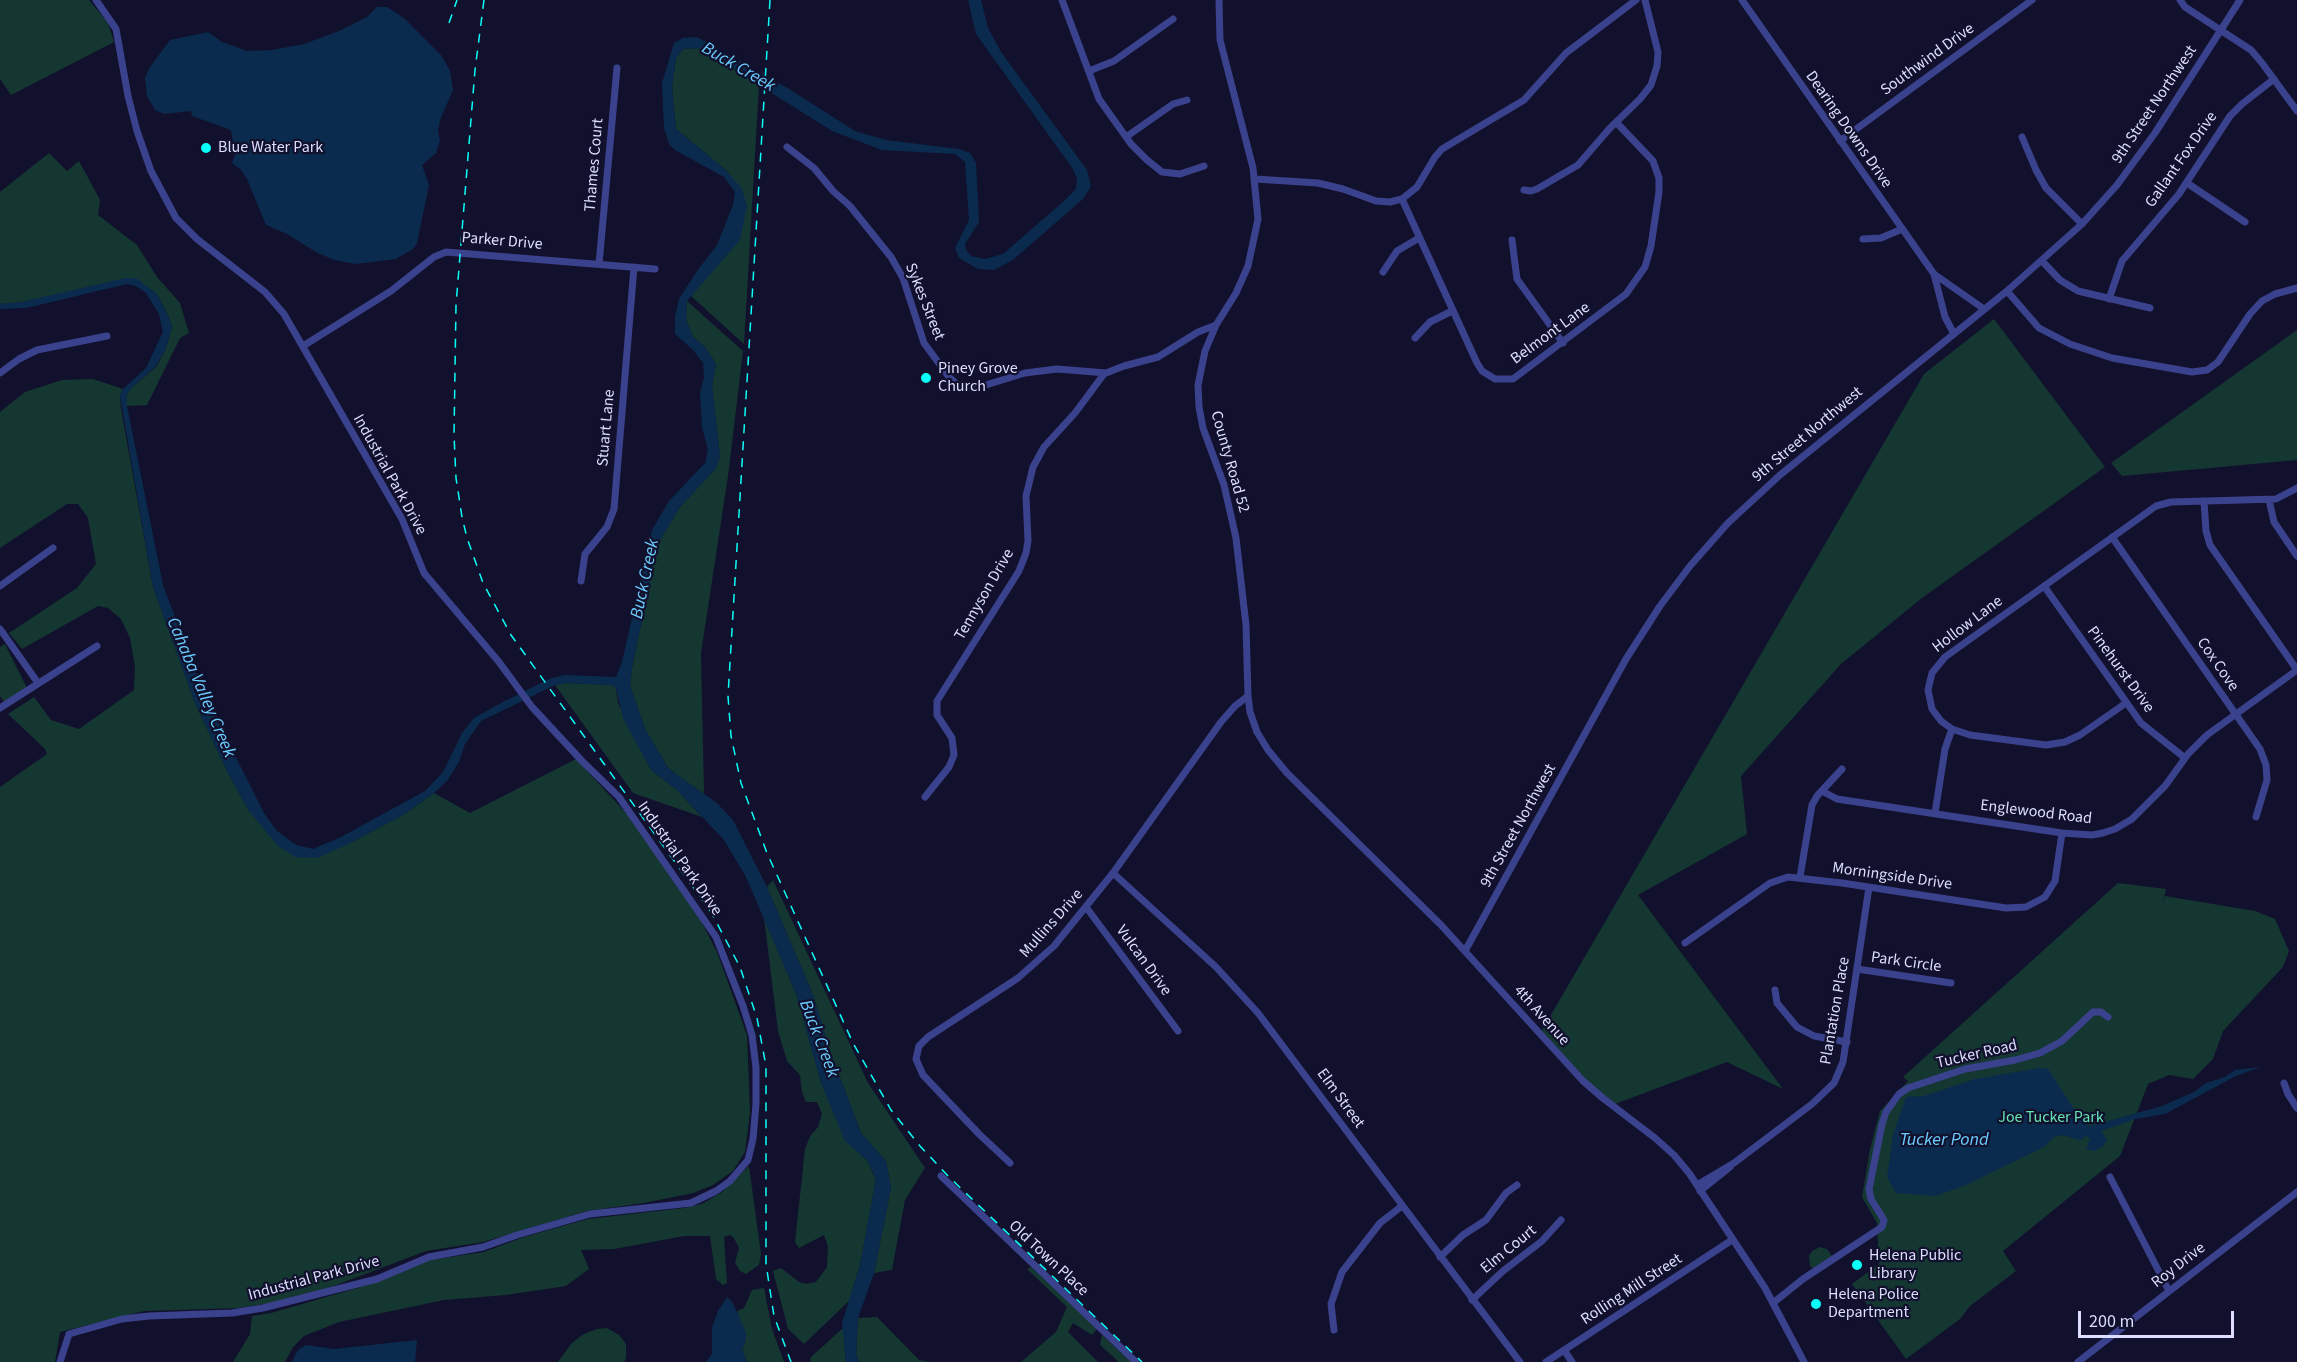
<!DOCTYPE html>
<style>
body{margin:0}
#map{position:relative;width:2297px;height:1362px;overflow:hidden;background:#12112d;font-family:"Source Sans 3",sans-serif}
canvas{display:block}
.scale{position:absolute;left:2078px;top:1311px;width:156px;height:27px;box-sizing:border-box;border:3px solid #ddf;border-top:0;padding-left:8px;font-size:18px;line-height:21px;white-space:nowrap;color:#ddf;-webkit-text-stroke:4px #12112d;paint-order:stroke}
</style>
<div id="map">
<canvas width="2297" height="1362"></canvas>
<div class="scale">200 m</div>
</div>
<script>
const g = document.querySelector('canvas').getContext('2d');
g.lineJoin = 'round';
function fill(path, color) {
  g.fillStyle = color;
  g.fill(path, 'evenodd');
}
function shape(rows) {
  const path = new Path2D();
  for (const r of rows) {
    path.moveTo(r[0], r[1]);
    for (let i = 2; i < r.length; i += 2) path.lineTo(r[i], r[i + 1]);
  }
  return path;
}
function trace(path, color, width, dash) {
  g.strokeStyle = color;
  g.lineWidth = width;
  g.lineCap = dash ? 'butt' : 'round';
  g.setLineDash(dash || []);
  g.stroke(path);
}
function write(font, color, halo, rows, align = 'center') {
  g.font = font + ' "Source Sans 3",sans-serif';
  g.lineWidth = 4.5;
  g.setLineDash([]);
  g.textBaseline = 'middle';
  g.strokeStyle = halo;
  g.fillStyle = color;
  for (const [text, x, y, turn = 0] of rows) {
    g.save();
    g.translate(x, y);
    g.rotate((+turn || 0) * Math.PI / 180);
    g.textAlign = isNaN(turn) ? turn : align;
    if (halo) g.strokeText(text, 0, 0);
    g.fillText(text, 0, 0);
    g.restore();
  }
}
const green = shape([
 [0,0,89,0,108,23,114,42,11,95,0,79],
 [700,48,759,85,744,344,691,296,708,275,747,206,727,171,676,129,672,87,676,58,683,49],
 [49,153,67,171,79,161,100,200,98,215,137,245,157,277,180,303,189,333,180,338,147,405,127,406,127,395,130,389,157,366,166,348,172,327,168,315,157,294,136,279,22,302,0,304,0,192],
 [687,301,743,351,728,476,701,653,704,794,669,769,646,731,630,686,632,668,658,543,680,507,716,468,720,456,712,386,716,364,705,347,693,337,686,320],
 [1994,319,2105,467,1922,598,1841,664,1741,776,1747,834,1638,895,1783,1089,1727,1062,1615,1104,1586,1080,1541,1032,1924,374],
 [2297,330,2297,460,2122,476,2111,463],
 [93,379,123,389,120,396,121,409,153,587,195,703,228,773,249,811,295,857,346,845,403,815,434,793,470,813,576,759,627,814,700,919,717,952,747,1035,750,1112,745,1152,733,1171,713,1185,693,1193,644,1203,587,1211,483,1242,426,1251,302,1298,239,1308,144,1311,60,1332,55,1362,0,1362,0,787,47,754,45,749,8,714,34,697,51,720,79,729,134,690,135,667,130,638,121,619,108,608,98,606,22,649,9,633,77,588,96,564,88,518,78,504,67,504,0,548,0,412,25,392,62,380],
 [5,644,27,688,4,702,0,696,0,647],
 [567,683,612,685,616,688,618,703,651,770,677,790,702,817,633,793,555,685],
 [773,880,868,1083,925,1168,905,1200,892,1270,874,1273,891,1188,886,1161,861,1133,830,1051,813,995,767,887],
 [2118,883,2166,889,2162,905,2165,896,2255,911,2275,919,2289,951,2283,967,2223,1031,2213,1059,2193,1079,2169,1075,2148,1084,2120,1156,2003,1251,2016,1271,1970,1306,1960,1319,1906,1359,1852,1284,1879,1264,1877,1223,1862,1197,1870,1149,1880,1111,1908,1081,1903,1077],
 [764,918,797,996,821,1083,861,1155,867,1160,876,1180,860,1265,849,1301,804,1344,788,1329,773,1271,781,1268,799,1282,806,1284,816,1282,827,1267,828,1247,824,1235,799,1248,795,1242,805,1149,810,1136,818,1127,822,1114,817,1102,806,1102,802,1092,800,1075,787,1061,778,1031],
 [749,1166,761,1254,759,1265,746,1274,740,1271,735,1263,739,1248,734,1238,730,1235,724,1237,727,1283,723,1285,716,1279,710,1236,684,1236,614,1249,581,1250,589,1269,566,1286,506,1295,444,1300,339,1322,304,1336,293,1347,285,1362,233,1362,250,1334,252,1316,271,1313,371,1284,430,1260,484,1252,524,1237,588,1219,684,1208,702,1204,722,1192],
 [1820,1247,1827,1249,1832,1256,1814,1269,1810,1266,1809,1256,1812,1251],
 [1031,1267,1098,1328,1092,1335,1073,1323,1068,1332,1098,1362,1021,1362,1056,1332,1067,1307,1027,1269],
 [764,1288,772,1329,784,1362,747,1362,742,1349,746,1340,737,1311,744,1308,752,1290],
 [877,1317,919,1360,931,1362,859,1362,856,1354,858,1318],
 [607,1328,619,1335,626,1344,626,1358,624,1362,558,1362,571,1344,582,1335,597,1329],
 [843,1328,846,1362,810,1362,811,1357],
 [1102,1335,1131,1362,1119,1362,1100,1345]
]);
const water = shape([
 [968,0,981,0,988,28,1001,52,1087,170,1091,186,1084,198,1013,260,994,270,978,269,959,258,955,248,969,220,965,162,955,154,882,150,832,131,700,48,683,49,676,58,672,87,676,129,727,171,742,189,747,206,740,240,687,301,686,320,693,337,705,347,716,364,712,386,720,456,716,468,680,507,658,543,632,668,630,686,646,731,669,769,717,803,733,820,767,887,813,995,830,1051,861,1133,886,1161,891,1188,874,1273,858,1318,856,1354,859,1362,846,1362,842,1323,860,1265,876,1179,867,1160,845,1141,821,1083,797,996,746,877,724,840,677,790,651,770,623,718,616,688,612,685,567,683,555,685,481,721,465,744,459,762,447,781,434,793,403,815,346,845,317,858,295,857,277,845,249,811,228,773,195,703,153,587,120,396,123,389,146,368,163,332,159,314,146,293,136,286,127,284,26,308,0,309,0,304,22,302,125,278,136,278,157,294,168,316,172,327,166,348,156,366,130,389,127,395,127,406,163,585,205,696,264,813,277,831,296,845,313,849,341,837,425,791,443,772,462,733,474,718,501,703,549,679,564,675,616,677,622,662,652,530,669,501,705,463,708,450,702,427,700,393,704,377,703,363,693,350,675,334,675,317,679,299,697,271,717,245,733,205,735,192,724,177,675,150,669,144,664,128,662,83,674,43,683,38,697,37,789,89,855,131,886,140,959,149,970,153,976,163,979,222,965,244,966,250,971,256,985,259,1003,254,1064,201,1076,189,1077,179,1073,169,976,34],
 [377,7,387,7,404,18,441,55,450,71,453,90,440,120,438,130,440,141,436,153,422,165,429,185,417,243,413,249,396,259,356,264,334,260,316,252,287,234,266,225,247,179,241,170,232,163,235,155,231,130,192,116,191,111,164,114,155,110,147,96,145,78,150,67,170,40,208,32,222,42,247,51,272,50,304,44,339,31,367,17],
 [2260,1067,2236,1076,2165,1114,2135,1119,2101,1131,2107,1140,2103,1146,2095,1151,2086,1149,2090,1140,2088,1137,2084,1136,2083,1140,2080,1140,2062,1135,2054,1137,2044,1147,1966,1185,1936,1196,1896,1193,1887,1177,1893,1135,1906,1097,1924,1096,1975,1079,2040,1068,2048,1069,2083,1123,2090,1126,2162,1106,2194,1092,2206,1083,2225,1077,2235,1070],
 [727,1297,733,1303,746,1333,746,1340,742,1349,747,1362,706,1362,712,1354,712,1328,718,1311],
 [417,1340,415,1362,292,1362,298,1350,306,1345,334,1349]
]);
const minor = shape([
 [1062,0,1099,99,1131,144,1147,160,1162,172,1180,174,1204,166],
 [1219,0,1220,40,1253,168,1258,219,1248,266,1236,293,1216,325,1205,351,1198,385,1199,407,1203,428,1224,485,1236,538,1246,625,1248,696,1250,712,1257,732,1268,750,1287,773,1441,925,1583,1081,1604,1099,1655,1138,1674,1155,1689,1173,1765,1288,1804,1362],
 [1742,0,1934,274,1945,317,1954,334],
 [2180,0,2185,7,2251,50,2262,63,2297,111],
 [1089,71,1114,61,1173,19],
 [1126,137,1173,104,1187,100],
 [2022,137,2036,170,2046,188,2082,224],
 [1840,141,2032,0],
 [787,147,814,168,833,191,850,206,891,257,903,278,924,343,949,377,960,387,976,388,1025,373,1057,369,1106,373,1124,366,1158,357,1198,332,1216,325],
 [1255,179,1318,183,1343,189,1376,201,1390,202,1402,199,1417,187,1435,157,1442,149,1524,100,1566,53,1636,0],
 [2187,183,2245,222],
 [1524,190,1531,191,1537,189,1578,165,1610,128,1640,99,1651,85,1657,66,1658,52,1645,0],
 [1402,199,1477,363,1482,371,1495,379,1513,379,1626,294,1645,267,1651,246,1659,192,1659,178,1653,161,1616,122],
 [1863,239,1881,238,1902,229],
 [1512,240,1517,279,1563,343],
 [2042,261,2060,280,2078,291,2150,308],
 [599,264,617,68],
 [1383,272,1397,251,1419,238],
 [1934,274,1984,309],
 [2007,291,2039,328,2070,344,2112,358,2192,372,2207,370,2218,362,2250,314,2262,301,2275,294,2297,288],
 [2109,299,2122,261,2179,194,2230,116,2242,104,2274,79],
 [1415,338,1430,322,1452,311],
 [303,346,391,291,434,257,446,252,655,269],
 [0,373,19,359,37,350,107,336],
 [2269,500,2274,522,2297,556],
 [2204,501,2206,531,2210,545,2297,670],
 [2112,537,2260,749,2266,765,2267,780,2256,817],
 [581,581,585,554,607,527,614,509,634,267],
 [0,586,53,548],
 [2044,586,2141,723,2185,758],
 [0,629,38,683],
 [2126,703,2080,735,2065,742,2046,745,1970,735,1952,729,1941,721,1932,709,1928,690,1932,673,1945,657,2156,506,2171,502,2276,499,2297,488],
 [0,708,97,646],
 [1822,791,1837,799,2062,833,2092,835,2103,833,2115,829,2132,819,2165,786,2188,754,2207,735,2297,670],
 [925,797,949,767,954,755,952,738,937,715,937,701,1019,571,1026,553,1028,541,1026,496,1033,467,1044,447,1075,413,1104,374],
 [1935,813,1945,749,1952,729],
 [1113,873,1216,967,1258,1013,1520,1362],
 [1800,877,1812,805,1817,796,1842,769],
 [1086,907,1178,1031],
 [1685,943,1770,883,1788,877,1842,883,2006,908,2026,907,2045,897,2055,881,2062,833],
 [1465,951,1626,659,1660,606,1690,566,1728,523,1780,475,2007,291,2082,224,2117,185,2155,133,2240,0],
 [1857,969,1951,983],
 [1775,990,1777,1003,1797,1027,1814,1036,1847,1042],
 [2284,1083,2288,1094,2297,1108],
 [1010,1163,979,1134,923,1075,916,1059,919,1046,928,1037,1018,978,1054,946,1113,873,1221,722,1235,706,1248,696],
 [941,1176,1136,1362],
 [2110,1177,2169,1291],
 [1697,1185,1734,1163,1812,1104,1834,1083,1843,1062,1869,887],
 [1700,1191,1730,1167],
 [1440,1257,1463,1235,1486,1220,1506,1193,1517,1185],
 [1472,1300,1503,1271,1542,1241,1561,1220],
 [1773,1303,1803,1279,1882,1227,1884,1220,1871,1199,1869,1189,1882,1124,1886,1112,1899,1094,1908,1088,1965,1069,2015,1060,2040,1053,2062,1041,2093,1012,2101,1012,2108,1017],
 [1334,1330,1331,1304,1342,1272,1380,1223,1402,1206],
 [1564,1350,1572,1362],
 [60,1362,69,1334,122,1319,149,1316,232,1313,263,1308,377,1279,429,1257,483,1247,517,1235,590,1214,691,1203,716,1191,730,1181,748,1160,753,1139,756,1104,756,1068,752,1035,743,1006,716,937,619,797,582,761,532,707,499,662,424,573,402,519,284,314,265,292,197,239,176,218,151,171,137,131,128,96,116,29,96,0],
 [1546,1362,1732,1240],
 [2078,1362,2297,1192]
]);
const rail = shape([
 [484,0,475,70,456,305,454,435,456,478,462,517,467,538,483,583,511,635,711,912,740,967,757,1018,766,1066,766,1264,774,1316,791,1362],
 [770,0,728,696,731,736,741,783,767,853,853,1043,891,1110,920,1146,948,1176,1142,1362],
 [449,23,457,0]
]);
const markers = [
 [206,148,6,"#09fff9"],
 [926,378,6,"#09fff9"],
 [1857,1265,6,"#09fff9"],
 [1816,1304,6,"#09fff9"]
];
const streetNames = [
 ["Southwind Drive",1928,60,-36],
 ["9th Street Northwest",2155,105,-56],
 ["Dearing Downs Drive",1848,130,55],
 ["Gallant Fox Drive",2182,160,-55],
 ["Thames Court",595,165,-85],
 ["Parker Drive",502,242,5],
 ["Sykes Street",924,302,68],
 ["Belmont Lane",1551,334,-36],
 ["Stuart Lane",607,428,-85],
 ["9th Street Northwest",1808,435,-40],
 ["County Road 52",1229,462,74],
 ["Industrial Park Drive",389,475,61],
 ["Tennyson Drive",985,595,-60],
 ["Hollow Lane",1968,625,-37],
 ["Cox Cove",2217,665,55],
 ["Pinehurst Drive",2120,670,54],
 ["Englewood Road",2036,813,7],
 ["9th Street Northwest",1519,826,-61],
 ["Industrial Park Drive",679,859,55],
 ["Morningside Drive",1892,877,8],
 ["Mullins Drive",1052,924,-48],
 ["Vulcan Drive",1143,961,54],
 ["Park Circle",1906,963,8],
 ["Plantation Place",1836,1011,-80],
 ["4th Avenue",1541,1016,48],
 ["Tucker Road",1977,1055,-13],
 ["Elm Street",1340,1099,54],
 ["Elm Court",1509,1250,-39],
 ["Old Town Place",1048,1259,43],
 ["Roy Drive",2179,1266,-38],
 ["Industrial Park Drive",314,1279,-15],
 ["Rolling Mill Street",1632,1290,-33]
];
const poiNames = [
 ["Blue Water Park",218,148],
 ["Piney Grove",938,369],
 ["Church",938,387],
 ["Helena Public",1869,1256],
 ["Library",1869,1274],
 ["Helena Police",1828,1295],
 ["Department",1828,1313]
];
const parkNames = [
 ["Joe Tucker Park",2051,1118]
];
const waterNames = [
 ["Buck Creek",738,68,30],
 ["Buck Creek",646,579,-78],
 ["Cahaba Valley Creek",200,688,67],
 ["Buck Creek",818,1039,69],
 ["Tucker Pond",1944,1141]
];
fill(green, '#143732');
fill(water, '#0a2b4d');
trace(minor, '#3b428d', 7);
trace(rail, '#09fff9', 1.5, [9, 8]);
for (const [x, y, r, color] of markers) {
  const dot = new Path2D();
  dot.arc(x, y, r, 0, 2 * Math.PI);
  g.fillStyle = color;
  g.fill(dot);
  trace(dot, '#12112d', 2);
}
write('16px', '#ddf', '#12112d', streetNames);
write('16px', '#ddf', '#12112d', poiNames, 'left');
write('16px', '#64e4b4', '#12112d', parkNames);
write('italic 18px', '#6bcdff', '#12112d', waterNames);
</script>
